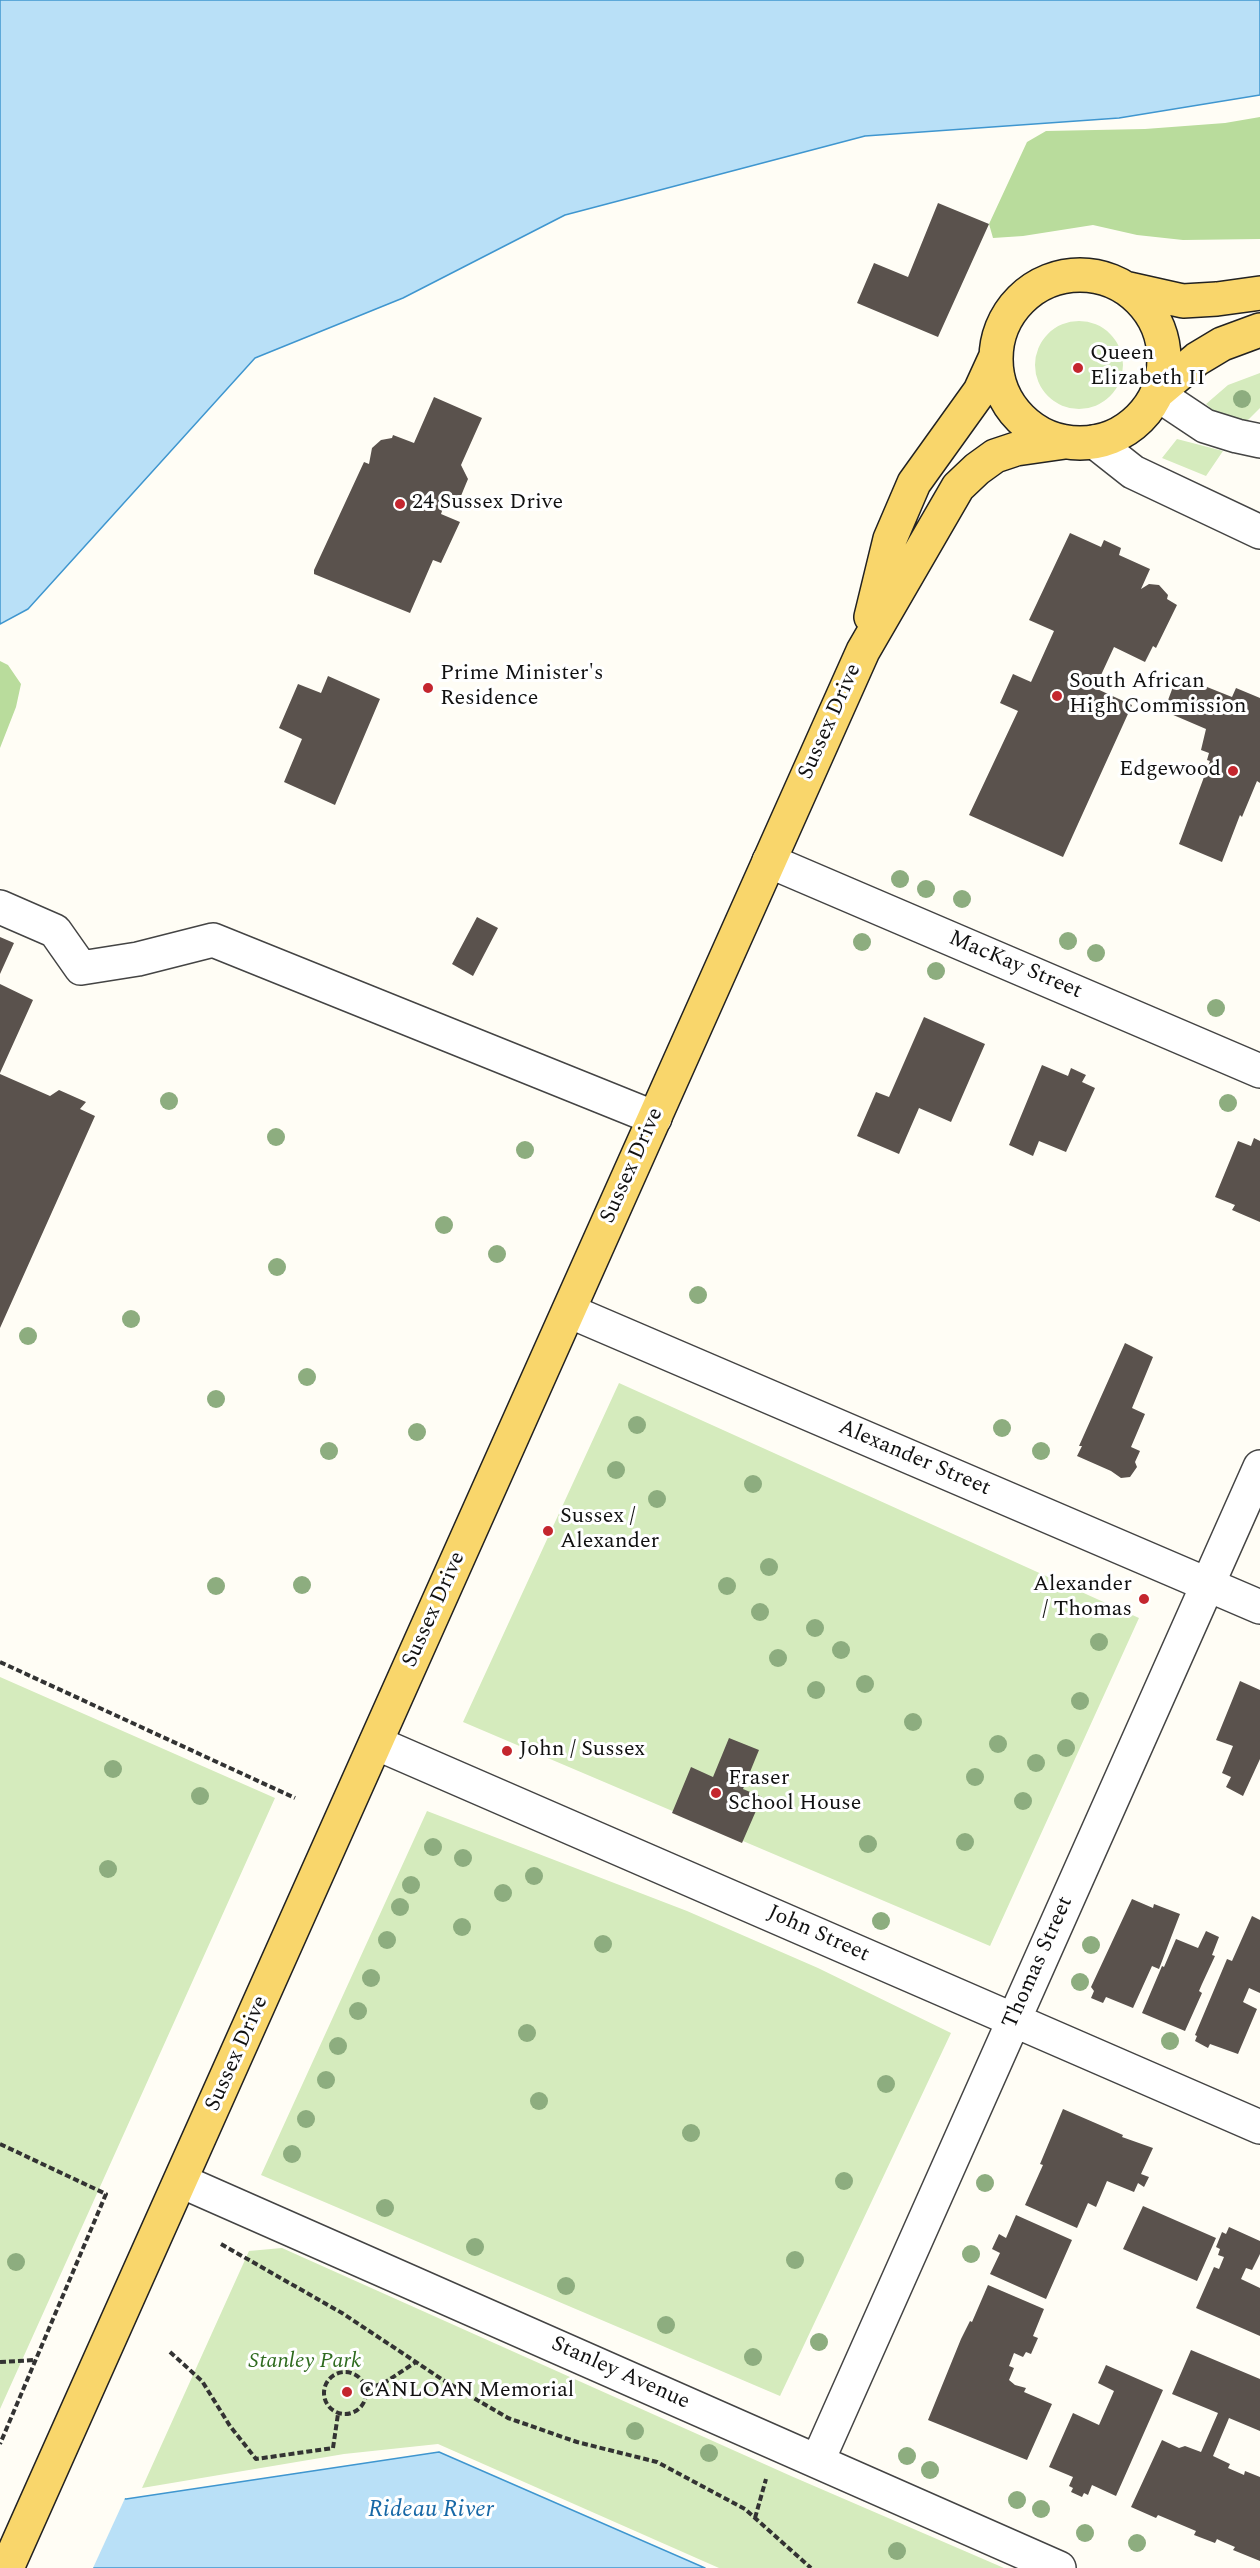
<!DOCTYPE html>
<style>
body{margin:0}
canvas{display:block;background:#fffdf5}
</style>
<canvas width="1260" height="2568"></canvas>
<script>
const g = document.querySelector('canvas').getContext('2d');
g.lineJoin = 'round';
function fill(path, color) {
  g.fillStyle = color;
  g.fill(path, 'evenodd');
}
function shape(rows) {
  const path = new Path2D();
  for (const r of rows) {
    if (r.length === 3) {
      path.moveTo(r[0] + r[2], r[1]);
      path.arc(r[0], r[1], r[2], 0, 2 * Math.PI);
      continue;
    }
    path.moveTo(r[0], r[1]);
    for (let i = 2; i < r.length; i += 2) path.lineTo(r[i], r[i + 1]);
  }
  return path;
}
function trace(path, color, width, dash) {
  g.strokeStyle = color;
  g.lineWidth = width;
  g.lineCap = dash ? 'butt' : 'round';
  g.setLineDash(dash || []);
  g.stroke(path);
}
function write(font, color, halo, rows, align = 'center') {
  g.font = font + ' Spectral,serif';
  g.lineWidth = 6;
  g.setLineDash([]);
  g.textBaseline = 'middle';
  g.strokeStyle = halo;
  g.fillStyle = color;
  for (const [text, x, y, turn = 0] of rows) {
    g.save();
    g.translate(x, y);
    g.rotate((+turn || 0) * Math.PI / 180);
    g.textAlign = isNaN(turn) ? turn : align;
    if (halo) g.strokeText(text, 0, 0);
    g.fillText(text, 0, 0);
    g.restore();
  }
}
const green = shape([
 [1079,365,44],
 [1260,373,1260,408,1243,425,1224,420,1206,404,1228,385],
 [1177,439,1223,451,1206,476,1162,458],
 [619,1383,1139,1618,990,1946,463,1722],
 [0,1677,275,1798,0,2409],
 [427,1811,687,1911,818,1968,951,2033,780,2396,261,2175],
 [282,2248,791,2476,1004,2568,719,2568,438,2444,344,2454,142,2488,249,2251]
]);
const forest = shape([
 [1260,117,1260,239,1183,240,1137,235,1093,225,1023,236,993,238,989,224,1027,142,1046,131,1145,129,1225,123],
 [0,661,8,665,21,684,16,707,0,748]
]);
const water = shape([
 [0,0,1260,0,1260,95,1119,118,865,136,565,215,403,298,255,358,28,609,0,624,0,0],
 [439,2452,705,2568,0,2568,0,2473,126,2499,439,2452]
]);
const pier = shape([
 [0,2470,126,2496,93,2568,0,2568]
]);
const building = shape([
 [938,203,989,224,938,337,857,303,874,263,908,277],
 [434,397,482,418,461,465,468,479,458,503,443,508,441,514,460,522,441,563,433,560,410,613,314,574,314,570,364,462,369,464,372,448,381,440,392,438,393,435,414,443],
 [1070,533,1101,547,1104,540,1121,548,1119,555,1150,569,1141,589,1149,584,1159,585,1168,595,1167,599,1177,605,1156,648,1153,646,1145,662,1114,647,1095,688,1132,705,1063,857,969,815,1018,711,1000,703,1013,674,1031,682,1054,631,1029,620],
 [328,676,380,699,335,805,284,782,302,739,279,728,298,684,321,693],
 [1187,679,1232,697,1236,688,1260,698,1260,783,1257,781,1242,817,1240,815,1222,862,1179,844,1210,761,1207,760,1209,753,1201,750,1206,729,1164,711,1174,684,1184,688],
 [477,917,498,928,473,976,452,964],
 [0,937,14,943,0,974],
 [0,984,33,1000,0,1073],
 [924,1017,985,1044,951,1122,919,1108,899,1154,857,1136,876,1092,889,1097],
 [1042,1065,1068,1076,1071,1068,1086,1075,1082,1082,1095,1088,1066,1152,1039,1141,1033,1156,1009,1145],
 [0,1074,50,1096,59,1090,86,1102,80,1109,95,1116,0,1328],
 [1254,1138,1260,1141,1260,1222,1232,1210,1235,1205,1215,1197,1238,1141,1251,1146],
 [1125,1343,1153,1357,1132,1408,1145,1414,1131,1447,1140,1451,1135,1462,1137,1467,1130,1477,1121,1478,1111,1471,1077,1456,1082,1446,1079,1446],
 [1240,1681,1260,1690,1260,1759,1243,1796,1226,1787,1231,1777,1222,1773,1233,1746,1216,1740],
 [729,1738,759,1750,743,1789,762,1797,742,1843,672,1813,691,1767,713,1777],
 [1132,1899,1153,1908,1154,1904,1180,1914,1159,1969,1152,1966,1133,2008,1106,1997,1103,2003,1091,1998,1094,1991,1091,1987],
 [1252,1916,1260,1920,1260,1993,1249,1988,1243,2002,1257,2009,1238,2054,1210,2044,1208,2048,1195,2041,1197,2036,1195,2035,1227,1959,1232,1961],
 [1206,1931,1219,1937,1212,1955,1215,1956,1202,1984,1199,1991,1202,1993,1185,2031,1142,2013,1162,1966,1164,1967,1176,1939,1198,1948],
 [1063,2109,1123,2135,1122,2137,1153,2148,1141,2174,1149,2177,1144,2187,1138,2183,1134,2192,1107,2181,1096,2207,1088,2203,1077,2228,1025,2205,1043,2165,1040,2164],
 [1143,2206,1216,2238,1197,2281,1123,2249],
 [1016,2215,1072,2240,1046,2299,990,2274,1000,2253,992,2249,999,2234,1006,2238],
 [1229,2227,1260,2241,1260,2254,1252,2270,1246,2268,1241,2279,1260,2288,1260,2336,1196,2308,1214,2267,1219,2269,1224,2257,1218,2255,1220,2249,1216,2247,1222,2232,1226,2234],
 [988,2285,1044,2309,1033,2336,1038,2338,1031,2354,1026,2352,1023,2357,1014,2353,1009,2366,1014,2368,1009,2380,1015,2385,1026,2388,1024,2392,1052,2404,1027,2460,928,2420,961,2339,970,2321,972,2322],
 [1191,2350,1260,2379,1260,2431,1229,2418,1213,2456,1230,2464,1228,2468,1244,2475,1245,2471,1260,2477,1260,2561,1233,2550,1235,2547,1221,2541,1217,2539,1215,2543,1194,2535,1196,2531,1158,2515,1156,2518,1131,2507,1162,2440,1179,2448,1185,2446,1201,2452,1218,2413,1172,2394],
 [1106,2365,1163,2390,1116,2496,1092,2485,1088,2495,1084,2493,1082,2497,1071,2492,1073,2488,1069,2486,1073,2477,1049,2467,1073,2413,1099,2425,1114,2391,1098,2383]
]);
const path = shape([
 [0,1662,295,1798],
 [0,2144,106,2194,0,2444],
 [221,2244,342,2313,443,2380,508,2418,577,2442,657,2462,745,2509,811,2568],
 [170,2352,202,2381,230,2426,256,2459,333,2448,338,2414],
 [0,2362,35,2360],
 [345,2393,21],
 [366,2389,384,2383,416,2362],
 [755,2518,766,2479]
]);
const minor = shape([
 [1157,394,1205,426,1237,436,1260,441],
 [1095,442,1133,472,1260,532],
 [769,861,1260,1071],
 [0,907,55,931,81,968,138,959,213,940,655,1118],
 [569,1311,1260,1607],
 [376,1743,1260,2127],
 [181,2181,1059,2568],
 [818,2460,1260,1467]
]);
const major = shape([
 [1080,359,84],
 [1125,288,1183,301,1217,299,1260,293],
 [1158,392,1197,359,1222,344,1260,330],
 [871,617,890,539,914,483,980,391,996,356],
 [7,2568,863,651,958,487,977,469,995,456,1016,449,1065,442]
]);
const trees = [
 [1242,399],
 [900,879],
 [926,889],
 [962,899],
 [1068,941],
 [862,942],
 [1096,953],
 [936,971],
 [1216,1008],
 [169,1101],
 [1228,1103],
 [276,1137],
 [525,1150],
 [444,1225],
 [497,1254],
 [277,1267],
 [698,1295],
 [131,1319],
 [28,1336],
 [307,1377],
 [216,1399],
 [637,1425],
 [1002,1428],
 [417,1432],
 [329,1451],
 [1041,1451],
 [616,1470],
 [753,1484],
 [657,1499],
 [769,1567],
 [302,1585],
 [216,1586],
 [727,1586],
 [760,1612],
 [815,1628],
 [1099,1642],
 [841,1650],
 [778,1658],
 [865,1684],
 [816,1690],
 [1080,1701],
 [913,1722],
 [998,1744],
 [1066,1748],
 [1036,1763],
 [113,1769],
 [975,1777],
 [200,1796],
 [1023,1801],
 [965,1842],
 [868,1844],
 [433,1847],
 [463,1858],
 [108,1869],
 [534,1876],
 [411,1885],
 [503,1893],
 [400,1907],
 [881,1921],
 [462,1927],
 [387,1940],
 [603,1944],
 [1091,1945],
 [371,1978],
 [1080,1982],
 [358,2011],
 [527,2033],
 [1170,2041],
 [338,2046],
 [326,2080],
 [886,2084],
 [539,2101],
 [306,2119],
 [691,2133],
 [292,2154],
 [844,2181],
 [985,2183],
 [385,2208],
 [475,2247],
 [971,2254],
 [795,2260],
 [16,2262],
 [566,2286],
 [666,2325],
 [819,2342],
 [753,2357],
 [635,2431],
 [709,2453],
 [907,2456],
 [930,2470],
 [1017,2500],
 [1041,2509],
 [1085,2533],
 [1137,2543],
 [897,2551]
];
const markers = [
 [1078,368,6,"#c4262e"],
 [400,504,6,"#c4262e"],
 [428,688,6,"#c4262e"],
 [1057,696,6,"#c4262e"],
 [1233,771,6,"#c4262e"],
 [548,1531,6,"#c4262e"],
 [1144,1599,6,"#c4262e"],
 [507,1751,6,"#c4262e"],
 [716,1793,6,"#c4262e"],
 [347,2392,6,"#c4262e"]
];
const poiNames = [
 ["Queen",1090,355],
 ["Elizabeth II",1090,380],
 ["24 Sussex Drive",412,504],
 ["Prime Minister's",440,675],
 ["Residence",440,700],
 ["South African",1069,683],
 ["High Commission",1069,708],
 ["Edgewood",1221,771,"right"],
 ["Sussex /",560,1518],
 ["Alexander",560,1543],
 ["Alexander",1132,1586,"right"],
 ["/ Thomas",1132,1611,"right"],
 ["John / Sussex",519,1751],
 ["Fraser",728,1780],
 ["School House",728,1805],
 ["CANLOAN Memorial",359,2392]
];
const streetNames = [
 ["Sussex Drive",831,722,-66],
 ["MacKay Street",1015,966,23],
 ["Sussex Drive",633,1166,-66],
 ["Alexander Street",914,1459,23],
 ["Sussex Drive",435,1610,-66],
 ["John Street",818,1935,24],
 ["Thomas Street",1039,1963,-66],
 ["Sussex Drive",238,2054,-66],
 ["Stanley Avenue",620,2374,24]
];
const parkNames = [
 ["Stanley Park",305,2363]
];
const waterNames = [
 ["Rideau River",431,2511]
];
fill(green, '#d5ebbd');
fill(forest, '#b9dc9c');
fill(water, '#b9e0f7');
trace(water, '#3f96cf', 1.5);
fill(pier, '#fffdf5');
fill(building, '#5a524d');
trace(minor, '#444', 36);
trace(major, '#222', 36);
trace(path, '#333', 4, [6, 3]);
trace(minor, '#fff', 33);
trace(major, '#f9d66b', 33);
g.fillStyle = '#8dad7f';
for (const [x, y] of trees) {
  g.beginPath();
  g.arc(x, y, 9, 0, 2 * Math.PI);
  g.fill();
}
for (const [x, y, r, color] of markers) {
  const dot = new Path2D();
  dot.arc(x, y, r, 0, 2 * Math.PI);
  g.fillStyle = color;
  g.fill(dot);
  trace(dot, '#fff', 2);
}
write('22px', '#111', '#fff', poiNames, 'left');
write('22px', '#111', '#fff', streetNames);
write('italic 22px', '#2f6b1f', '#fff', parkNames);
write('italic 24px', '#1768a6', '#fff', waterNames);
</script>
